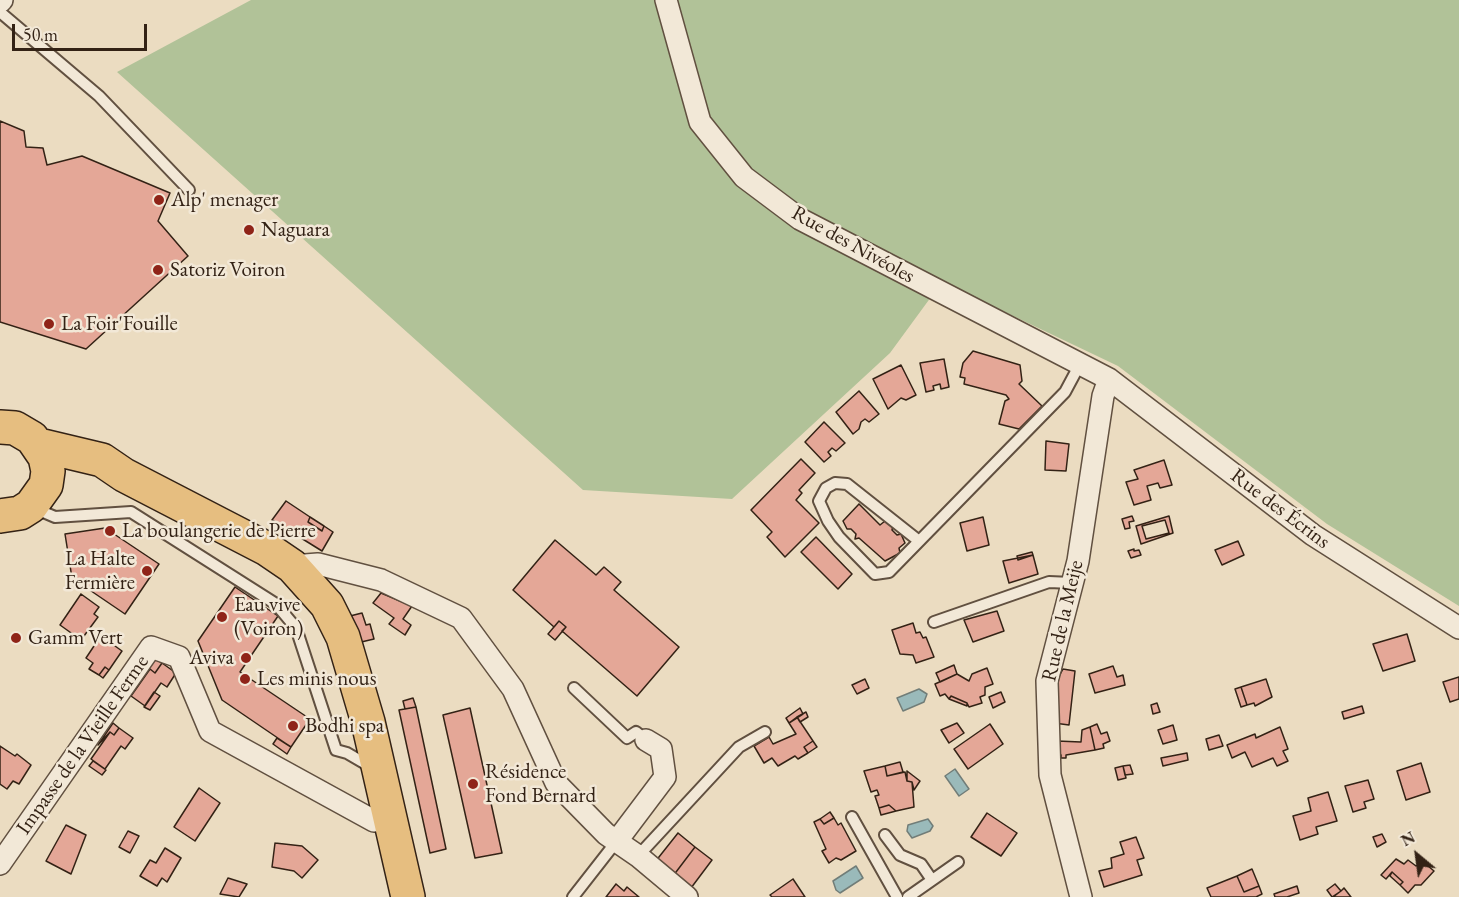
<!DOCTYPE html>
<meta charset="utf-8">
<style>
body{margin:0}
#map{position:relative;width:1459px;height:897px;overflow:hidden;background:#ebdcc1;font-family:"EB Garamond",serif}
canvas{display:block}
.north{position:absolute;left:1387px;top:825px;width:60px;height:60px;-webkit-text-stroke:4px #f2e8d7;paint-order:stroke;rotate:331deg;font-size:16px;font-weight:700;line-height:24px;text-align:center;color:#332215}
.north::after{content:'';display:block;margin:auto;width:21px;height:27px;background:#332215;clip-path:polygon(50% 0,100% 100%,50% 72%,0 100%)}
.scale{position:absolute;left:12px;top:24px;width:135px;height:27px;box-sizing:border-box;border:3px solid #332215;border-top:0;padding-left:8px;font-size:18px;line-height:21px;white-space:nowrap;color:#332215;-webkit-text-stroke:4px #f2e8d7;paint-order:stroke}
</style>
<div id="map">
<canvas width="1459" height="897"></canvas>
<div class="north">N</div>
<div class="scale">50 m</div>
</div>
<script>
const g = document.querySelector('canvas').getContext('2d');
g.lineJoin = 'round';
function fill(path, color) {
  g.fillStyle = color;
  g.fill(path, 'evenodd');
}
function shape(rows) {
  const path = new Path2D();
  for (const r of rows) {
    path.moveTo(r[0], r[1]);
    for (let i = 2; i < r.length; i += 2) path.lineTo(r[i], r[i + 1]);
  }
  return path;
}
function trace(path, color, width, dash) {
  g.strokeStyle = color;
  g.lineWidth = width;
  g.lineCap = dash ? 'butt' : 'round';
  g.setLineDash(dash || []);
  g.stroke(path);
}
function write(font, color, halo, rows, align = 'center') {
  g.font = font + ' "EB Garamond",serif';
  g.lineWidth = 5;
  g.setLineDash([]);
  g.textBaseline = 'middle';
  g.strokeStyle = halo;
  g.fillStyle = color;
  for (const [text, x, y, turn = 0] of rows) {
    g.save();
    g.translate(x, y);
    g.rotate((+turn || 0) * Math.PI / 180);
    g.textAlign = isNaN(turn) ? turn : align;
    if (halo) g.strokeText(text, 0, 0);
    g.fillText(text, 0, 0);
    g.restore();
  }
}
const green = shape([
 [251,0,1459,0,1459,606,1327,524,1118,366,942,282,890,353,732,499,583,490,117,72]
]);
const water = shape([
 [919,689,927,694,924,702,903,711,897,698,919,689],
 [955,769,969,789,959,796,945,776,955,769],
 [928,819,933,826,930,831,912,838,907,831,908,825,928,819],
 [856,866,863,878,840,893,836,890,833,881,856,866]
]);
const building = shape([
 [0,121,24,131,26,147,43,148,47,165,82,156,170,193,158,221,188,256,86,349,0,322,0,121],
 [973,351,1020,365,1022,381,1019,384,1042,406,1019,429,999,424,1005,401,1009,399,1006,395,964,384,965,378,960,377,963,363,973,351],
 [944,359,949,387,941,389,940,384,933,386,934,390,926,392,920,363,944,359],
 [901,365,916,395,906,400,901,398,888,409,873,379,901,365],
 [859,391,879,414,869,422,865,419,861,422,859,429,853,434,836,412,859,391],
 [824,422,845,443,836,451,832,448,828,452,831,456,824,462,805,442,824,422],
 [1046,441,1069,444,1066,471,1045,470,1046,441],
 [801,459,815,473,799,490,802,493,796,500,819,523,785,557,767,537,772,532,751,510,801,459],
 [1164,460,1172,485,1160,488,1158,483,1147,486,1151,500,1134,505,1126,482,1138,479,1134,470,1164,460],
 [286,501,310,517,308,522,322,531,324,526,333,532,322,551,272,520,286,501],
 [859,504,880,525,885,521,893,526,892,530,897,535,901,534,905,543,899,548,900,553,885,561,859,538,855,539,856,534,851,529,847,529,843,521,859,504],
 [1132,516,1134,521,1129,522,1130,528,1125,529,1122,519,1132,516],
 [1169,516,1173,533,1141,544,1136,526,1169,516],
 [1165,520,1169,533,1146,539,1142,526,1165,520],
 [310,517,324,526,322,531,308,522,310,517],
 [983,517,989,545,967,551,960,523,983,517],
 [105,528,159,564,125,614,72,578,65,534,105,528],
 [816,537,852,574,838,589,801,552,816,537],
 [555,540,596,575,604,567,621,582,614,590,679,647,637,696,562,631,566,627,559,621,554,627,513,590,555,540],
 [1238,541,1244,555,1222,565,1215,550,1238,541],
 [1134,549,1134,551,1139,550,1141,555,1131,558,1128,551,1134,549],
 [1032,552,1033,555,1018,560,1017,556,1032,552],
 [1033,555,1038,574,1009,583,1003,561,1033,555],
 [235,587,278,616,240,672,310,719,291,747,222,700,198,641,235,587],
 [381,593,412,606,403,619,411,625,405,635,389,624,394,618,373,603,381,593],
 [81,594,99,607,94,614,98,617,81,640,60,625,81,594],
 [997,611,1004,631,973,642,964,620,997,611],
 [362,613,366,625,370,624,374,639,357,643,350,616,362,613],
 [559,621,566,627,555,640,548,634,559,621],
 [913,623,916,633,920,632,923,638,926,637,934,657,916,663,913,655,900,654,892,630,913,623],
 [1407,634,1415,661,1383,671,1373,644,1407,634],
 [98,640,105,645,108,641,122,651,109,670,105,667,99,675,89,669,93,663,86,658,98,640],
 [154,658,162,663,155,673,150,669,140,683,154,658],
 [162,663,176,673,167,687,161,683,145,706,131,696,150,669,155,673,162,663],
 [954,665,957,674,940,682,936,673,954,665],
 [1113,666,1117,677,1123,675,1125,685,1095,693,1089,674,1113,666],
 [105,667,109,670,103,678,99,675,105,667],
 [987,668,993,684,985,687,985,695,980,697,982,703,969,707,967,703,951,696,949,699,945,694,940,696,935,684,957,674,969,681,972,674,987,668],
 [1063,669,1075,671,1069,725,1054,723,1057,680,1063,669],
 [1459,677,1459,699,1450,702,1443,682,1459,677],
 [865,679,869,688,857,694,852,685,865,679],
 [1266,679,1272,697,1255,706,1254,703,1247,705,1241,687,1266,679],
 [1241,687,1247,705,1241,707,1235,689,1241,687],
 [154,692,160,696,150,710,144,707,154,692],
 [1001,692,1005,702,993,708,989,697,1001,692],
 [951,696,967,703,967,706,949,699,951,696],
 [413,698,416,707,405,709,403,701,413,698],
 [1157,703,1160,712,1153,714,1151,705,1157,703],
 [1362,706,1364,713,1344,719,1342,712,1362,706],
 [416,707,446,849,430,853,399,710,416,707],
 [470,708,502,853,475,858,443,715,470,708],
 [800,708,803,714,789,723,786,718,800,708],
 [806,712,808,717,800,722,797,717,806,712],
 [797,717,813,741,804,747,808,753,798,759,795,756,778,766,772,758,764,763,754,746,769,737,773,744,796,734,789,723,797,717],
 [113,723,119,728,114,735,110,732,98,745,113,723],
 [957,723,964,733,949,743,941,730,957,723],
 [990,724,1003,744,968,769,954,749,990,724],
 [1097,724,1101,734,1107,732,1110,741,1103,744,1104,748,1095,750,1090,727,1097,724],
 [1173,725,1177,740,1163,744,1158,730,1173,725],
 [1090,727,1095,750,1066,755,1066,758,1061,758,1061,755,1056,753,1057,741,1081,742,1082,730,1090,727],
 [1280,727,1288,749,1283,751,1288,761,1277,766,1273,758,1252,767,1245,752,1232,758,1227,745,1255,734,1256,738,1280,727],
 [119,728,133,738,125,749,121,746,105,769,91,759,110,732,114,735,119,728],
 [1219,735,1223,746,1209,750,1206,739,1219,735],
 [277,738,291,747,287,754,273,744,277,738],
 [813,741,817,747,808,753,804,747,813,741],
 [0,746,15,756,17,754,31,765,19,784,13,781,7,789,0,784,0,746],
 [1187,753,1188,760,1163,766,1161,758,1187,753],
 [93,761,106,770,102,775,89,766,93,761],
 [900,762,903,772,887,776,885,766,900,762],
 [1421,763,1430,792,1406,800,1397,771,1421,763],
 [1130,765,1133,774,1125,775,1123,766,1130,765],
 [885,766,887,776,905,772,907,781,912,782,914,807,896,811,889,805,879,808,875,796,879,795,877,790,871,792,864,771,885,766],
 [1123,766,1126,778,1118,780,1115,768,1123,766],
 [907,771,920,781,914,790,912,782,907,781,907,771],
 [1368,780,1374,799,1364,802,1366,808,1353,812,1345,786,1368,780],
 [199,788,220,803,195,841,174,827,199,788],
 [1328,792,1337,821,1316,827,1318,834,1300,840,1293,816,1311,811,1308,798,1328,792],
 [889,805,896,811,881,815,879,808,889,805],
 [830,812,834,818,824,824,820,819,830,812],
 [987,813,1017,833,1001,856,971,837,987,813],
 [834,818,838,825,841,823,856,851,841,860,836,858,829,863,822,851,826,849,814,822,820,819,824,824,834,818],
 [66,825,86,835,71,874,46,861,66,825],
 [128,831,139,836,130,853,119,847,128,831],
 [678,833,695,847,673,876,655,862,678,833],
 [1382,834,1386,842,1377,847,1373,837,1382,834],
 [1136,837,1144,858,1137,860,1142,875,1104,887,1099,871,1112,868,1111,858,1124,854,1120,842,1136,837],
 [275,843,302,846,318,860,302,878,294,871,272,867,275,843],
 [695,847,712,860,691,888,673,876,695,847],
 [165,848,181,858,167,882,162,878,157,886,140,876,150,860,156,863,165,848],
 [1396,859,1404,864,1408,860,1416,866,1422,861,1434,871,1421,885,1415,885,1408,893,1400,885,1403,882,1392,872,1386,879,1381,875,1396,859],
 [1252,869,1259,886,1244,892,1237,876,1252,869],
 [1392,872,1403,882,1400,885,1390,876,1392,872],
 [1237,876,1244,892,1259,886,1262,894,1256,897,1211,897,1207,888,1237,876],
 [228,878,247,884,239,897,220,894,228,878],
 [793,879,805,897,772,897,770,895,793,879],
 [616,884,624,891,627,887,639,897,606,897,616,884],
 [1335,884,1341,891,1332,897,1327,890,1335,884],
 [1297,886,1299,893,1287,897,1275,897,1274,894,1297,886],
 [1344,888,1351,897,1333,897,1341,891,1344,888]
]);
const lane = shape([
 [0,12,99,96,189,190],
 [34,508,55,517,131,512,276,604,296,628,336,750,347,753,371,767],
 [919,541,847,484,835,483,826,488,819,501,828,521,839,537,875,574,889,572,1065,392,1080,364],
 [934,622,1049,582,1072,583],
 [574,688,627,738,636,732,646,740],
 [852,817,897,897],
 [885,835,900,855,921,864,932,880],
 [638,856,739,747,765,732],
 [573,897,616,842],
 [908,897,958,862]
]);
const street = shape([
 [666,0,700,122,744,177,800,219,1109,379,1313,535,1459,628],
 [0,2,2,0],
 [292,566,318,564,381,580,461,618,513,689,556,783,606,834,638,856,687,897],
 [616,842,665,777,661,749,646,740],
 [0,864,151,647,179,657,210,731,374,821,391,818],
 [1081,897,1050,775,1047,681,1078,561,1103,396,1109,379]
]);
const primary = shape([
 [0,427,15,428,32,438,45,457,48,471,46,485,31,506,20,513,0,516],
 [39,445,102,460,124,475,267,549,292,566,327,605,343,637,368,722,408,897]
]);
const markers = [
 [159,200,6,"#8f2418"],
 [249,230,6,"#8f2418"],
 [158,270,6,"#8f2418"],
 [49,324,6,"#8f2418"],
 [110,531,6,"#8f2418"],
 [147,571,6,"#8f2418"],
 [222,617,6,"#8f2418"],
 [16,638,6,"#8f2418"],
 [246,658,6,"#8f2418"],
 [245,679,6,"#8f2418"],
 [293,726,6,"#8f2418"],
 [473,784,6,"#8f2418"]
];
const poiNames = [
 ["Alp' menager",171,200],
 ["Naguara",261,230],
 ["Satoriz Voiron",170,270],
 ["La Foir'Fouille",61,324],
 ["La boulangerie de Pierre",122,531],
 ["La Halte",135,559,"right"],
 ["Fermière",135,583,"right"],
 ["Eau vive",234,605],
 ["(Voiron)",234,629],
 ["Gamm Vert",28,638],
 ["Aviva",234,658,"right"],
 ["Les minis nous",257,679],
 ["Bodhi spa",305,726],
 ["Résidence",485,772],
 ["Fond Bernard",485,796]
];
const streetNames = [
 ["Rue des Nivéoles",853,245,29],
 ["Rue des Écrins",1280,509,37],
 ["Rue de la Meije",1063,621,-77],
 ["Impasse de la Vieille Ferme",83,745,-55]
];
fill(green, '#b1c298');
fill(water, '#9ababa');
trace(water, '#717d78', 1.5);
fill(building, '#e4a797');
trace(building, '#332215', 1.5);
trace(lane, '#615040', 14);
trace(street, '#615040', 24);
trace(primary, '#332215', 36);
trace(lane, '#f2e8d7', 10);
trace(street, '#f2e8d7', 21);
trace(primary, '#e6be80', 33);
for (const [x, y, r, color] of markers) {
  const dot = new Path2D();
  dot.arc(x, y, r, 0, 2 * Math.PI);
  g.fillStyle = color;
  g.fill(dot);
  trace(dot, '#f2e8d7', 2);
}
write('21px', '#332215', '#f2e8d7', poiNames, 'left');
write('21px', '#332215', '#f2e8d7', streetNames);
</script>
